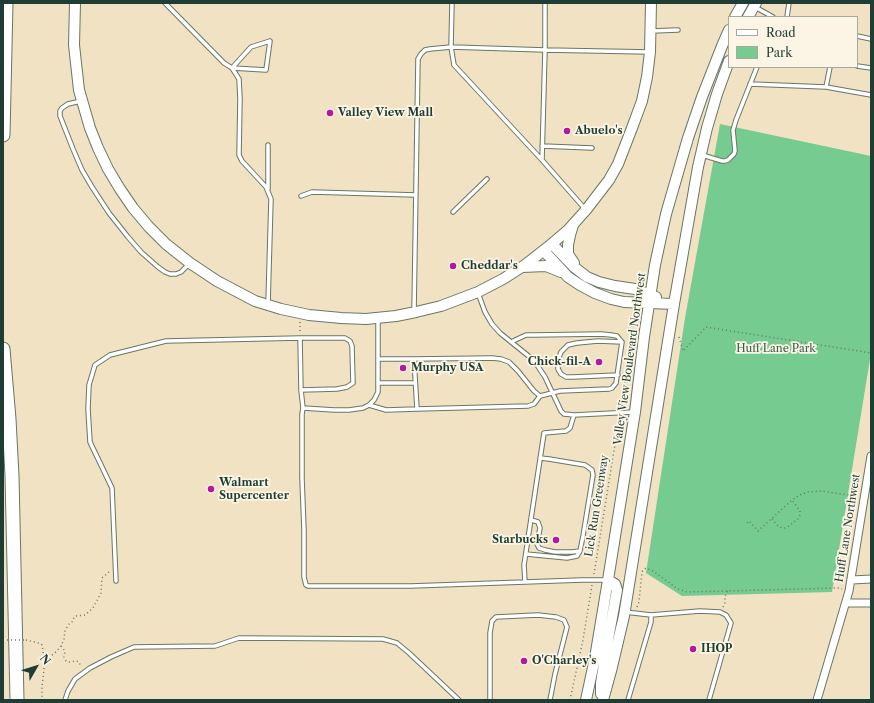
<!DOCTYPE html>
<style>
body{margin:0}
#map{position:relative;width:874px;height:703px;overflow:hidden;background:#f1e2c3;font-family:"Libre Caslon Text",serif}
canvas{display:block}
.frame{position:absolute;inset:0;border:4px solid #1f3d34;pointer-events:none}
.legend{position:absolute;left:728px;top:16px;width:130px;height:52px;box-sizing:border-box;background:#fcf5e5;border:1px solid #a4ab9e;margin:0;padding:5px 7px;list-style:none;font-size:12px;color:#1f3d34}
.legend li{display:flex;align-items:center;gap:8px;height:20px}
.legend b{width:20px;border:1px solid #a4ab9e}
.north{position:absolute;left:16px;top:647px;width:40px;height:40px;-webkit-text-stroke:3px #fcf5e5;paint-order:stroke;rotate:51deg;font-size:11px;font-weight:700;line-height:16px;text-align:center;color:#1f3d34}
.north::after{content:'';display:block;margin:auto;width:14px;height:18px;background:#1f3d34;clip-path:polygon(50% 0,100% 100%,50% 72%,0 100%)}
</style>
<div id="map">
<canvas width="874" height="703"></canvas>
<div class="frame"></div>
<ul class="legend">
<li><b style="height:5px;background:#fff"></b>Road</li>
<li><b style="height:11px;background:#75cb90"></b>Park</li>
</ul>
<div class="north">N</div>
</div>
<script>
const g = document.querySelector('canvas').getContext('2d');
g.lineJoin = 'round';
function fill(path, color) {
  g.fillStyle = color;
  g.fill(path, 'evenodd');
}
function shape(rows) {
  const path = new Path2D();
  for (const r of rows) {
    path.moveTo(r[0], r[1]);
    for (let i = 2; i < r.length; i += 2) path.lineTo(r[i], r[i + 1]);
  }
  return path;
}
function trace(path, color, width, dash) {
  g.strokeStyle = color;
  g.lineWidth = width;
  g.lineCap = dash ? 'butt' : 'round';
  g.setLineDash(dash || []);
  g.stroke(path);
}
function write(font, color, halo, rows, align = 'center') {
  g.font = font + ' "Libre Caslon Text",serif';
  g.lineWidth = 3.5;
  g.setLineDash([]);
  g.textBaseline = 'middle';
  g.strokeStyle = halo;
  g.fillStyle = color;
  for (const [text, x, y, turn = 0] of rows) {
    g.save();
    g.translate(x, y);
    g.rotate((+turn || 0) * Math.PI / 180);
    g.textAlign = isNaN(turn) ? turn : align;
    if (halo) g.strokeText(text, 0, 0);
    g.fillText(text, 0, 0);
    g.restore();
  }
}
const green = shape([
 [720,124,871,156,871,353,832,592,682,596,646,573,685,318]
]);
const path = shape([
 [300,322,300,332],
 [679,337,683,351,706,327,871,353],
 [621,406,635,316,638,316],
 [772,519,778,526,782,528,785,528,789,526,798,519,800,515,800,511,792,500],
 [747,523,749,521,758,531,792,500,800,495,808,492,821,491,849,495],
 [594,574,619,420],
 [637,607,639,602,642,572,643,570,646,568,653,571,678,589,687,592,838,588,842,589],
 [723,607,725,604,725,596,728,591],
 [26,640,39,643,42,645,43,650,44,669,42,687,42,700],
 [61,646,65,651,64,657,66,661,69,662,76,661,79,662,81,667],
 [44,656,52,655,57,651,61,646,64,639,65,631,68,625,73,621,74,617,76,616,85,615,93,608,101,593,102,578,110,571],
 [570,700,583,640,592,585]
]);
const lane = shape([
 [165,3,224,63,232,68,239,79,240,99,239,155,242,161,266,187,271,199,268,304],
 [452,3,451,47,454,65,542,160,585,209],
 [755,7,773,17],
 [787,17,789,3],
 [652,31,678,30],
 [857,36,871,39],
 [270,41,266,70,232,68,251,47,270,41],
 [857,66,871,68],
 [750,84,826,87,871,95],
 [826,87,830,67],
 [81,101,68,104,62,108,60,111,60,116,73,149,82,170,92,187,109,213,128,237,141,252,158,267,165,272,170,274,176,274,181,272,189,264],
 [542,146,592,148],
 [702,155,722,161,725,161,728,160,734,154,735,151,733,130,736,120,757,67],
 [542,160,545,50,650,52],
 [268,189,268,145],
 [301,196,312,192,416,195],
 [453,212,487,179],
 [478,293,485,312,492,324,500,333,531,358,537,365,545,377,561,411,564,414,574,415,634,412],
 [414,312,418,59,421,54,425,50,430,49,451,47,545,50,545,3],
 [378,319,378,392,374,400,369,405,363,408,349,410,334,410,303,408,302,414,302,479,304,530,304,577,306,585,308,586,411,586,582,580,607,580],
 [378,359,414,359],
 [618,375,573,377,566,377,561,374,558,369,558,360,561,352,568,345,577,343,598,341,622,342],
 [378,383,415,383],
 [301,390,337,389,347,387,353,383,352,346,350,341,345,338,300,338,301,390,303,408],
 [369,405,386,410,417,409,414,359,492,358,501,359,509,362,518,371,534,391,540,396,560,391,609,389,612,388,616,383,622,342,617,336,611,335,601,334,534,335,526,335,511,342],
 [417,409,528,406,534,404,540,396],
 [531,520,538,522,540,528,537,544,539,548,545,550,555,552,572,552,580,551],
 [526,554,567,558,577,556,580,551,583,536,593,475,592,470,585,465,549,459,540,458],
 [116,581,112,488,90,442,88,409,89,385,95,365,110,355,166,341,300,338],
 [525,582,524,565,544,433,566,431,570,428,574,415],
 [625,612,651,615,651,622,628,700],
 [651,615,700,611,720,612,726,615,731,623,709,700],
 [65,700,68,691,75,679,90,668,111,657,134,647,215,646,239,638,383,639,397,643,409,653,459,700],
 [490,700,490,633,492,621,496,617,538,615,556,617,564,620,567,627,555,674,550,700]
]);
const street = shape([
 [852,580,871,579],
 [846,603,871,603],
 [817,700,849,591,871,456]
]);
const secondary = shape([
 [75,3,74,45,79,90,90,128,98,148,108,169,120,189,133,208,149,227,166,244,190,263,217,281,255,301,281,309,309,315,341,318,366,319,396,316,416,312,441,306,478,292,503,279,525,265,548,247,568,230,586,210,609,180,618,164,632,128,642,101,647,77,650,52,651,3],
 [735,17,743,3],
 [748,17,756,3],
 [573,225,570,235,568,245,568,254,574,263],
 [552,244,574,267,587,277,599,282,615,286,635,289,656,297],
 [544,251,568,277,580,285,595,293,611,299,624,302,674,304],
 [522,267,546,266,561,272],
 [601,694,601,683,607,645,617,590,615,584,608,580],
 [586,700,595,658,608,580,635,412,644,337,655,265,666,214,688,138,702,97,722,46,729,30],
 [603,700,611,671,624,616,674,304,698,167,707,128,717,94,729,61]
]);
const highway = shape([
 [3,135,6,3],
 [3,349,9,419,12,476,17,700]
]);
const pathBridge = shape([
 [3,640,26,640]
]);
const markers = [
 [330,113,4,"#b5179e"],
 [567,131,4,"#b5179e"],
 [453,266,4,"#b5179e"],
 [599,362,4,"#b5179e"],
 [403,368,4,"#b5179e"],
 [211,489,4,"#b5179e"],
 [556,540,4,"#b5179e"],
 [693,649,4,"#b5179e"],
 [524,661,4,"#b5179e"]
];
const poiNames = [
 ["Valley View Mall",338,113],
 ["Abuelo's",575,131],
 ["Cheddar's",461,266],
 ["Chick-fil-A",591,362,"right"],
 ["Murphy USA",411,368],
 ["Walmart",219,483],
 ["Supercenter",219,496],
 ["Starbucks",548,540,"right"],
 ["IHOP",701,649],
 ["O'Charley's",532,661]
];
const parkNames = [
 ["Huff Lane Park",776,349]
];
const streetNames = [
 ["Valley View Boulevard Northwest",630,359,-82],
 ["Lick Run Greenway",597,506,-81],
 ["Huff Lane Northwest",848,528,-81]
];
fill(green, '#75cb90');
trace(lane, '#687766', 5.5);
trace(street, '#687766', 9);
trace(secondary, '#687766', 12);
trace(highway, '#687766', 15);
trace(path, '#687766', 1.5, [1, 3]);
trace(lane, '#fff', 3.5);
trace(street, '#fff', 7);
trace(secondary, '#fff', 10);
trace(highway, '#fff', 13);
trace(pathBridge, '#687766', 1.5, [1, 3]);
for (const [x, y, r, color] of markers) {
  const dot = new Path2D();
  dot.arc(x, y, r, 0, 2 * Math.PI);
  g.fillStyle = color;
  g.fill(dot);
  trace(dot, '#fcf5e5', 1.5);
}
write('bold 11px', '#1f3d34', '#fcf5e5', poiNames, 'left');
write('11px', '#34604b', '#fcf5e5', parkNames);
write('11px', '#1f3d34', '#fcf5e5', streetNames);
</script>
